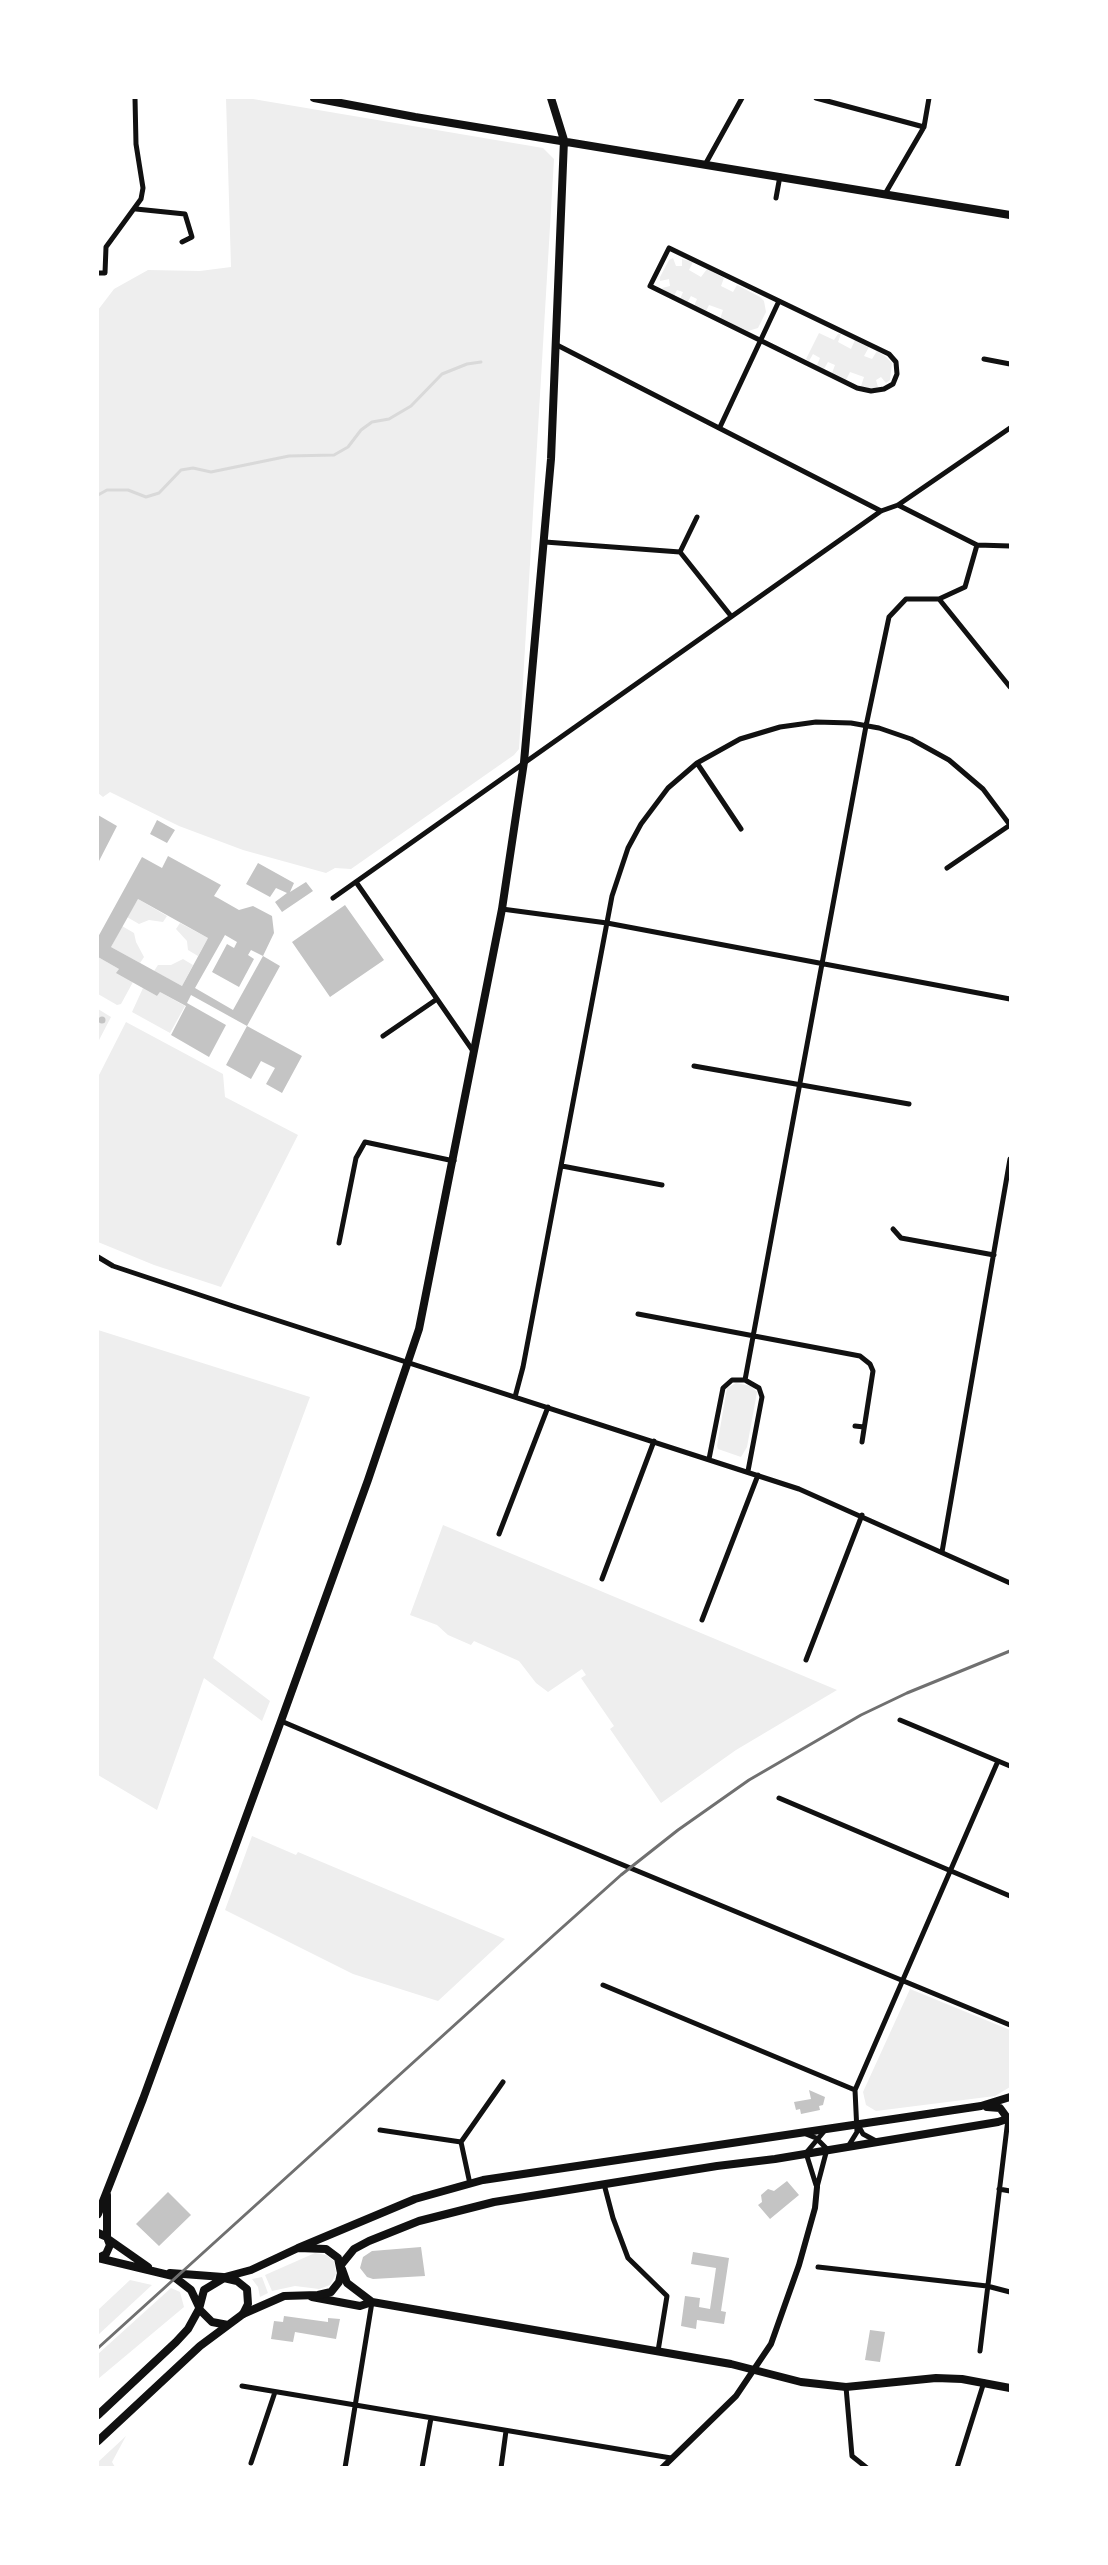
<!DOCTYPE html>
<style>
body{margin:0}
#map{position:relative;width:1108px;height:2565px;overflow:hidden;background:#fff;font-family:"Roboto Condensed",sans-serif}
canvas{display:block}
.frame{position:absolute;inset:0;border:99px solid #fff;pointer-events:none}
</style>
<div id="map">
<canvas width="1108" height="2565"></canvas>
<div class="frame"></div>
</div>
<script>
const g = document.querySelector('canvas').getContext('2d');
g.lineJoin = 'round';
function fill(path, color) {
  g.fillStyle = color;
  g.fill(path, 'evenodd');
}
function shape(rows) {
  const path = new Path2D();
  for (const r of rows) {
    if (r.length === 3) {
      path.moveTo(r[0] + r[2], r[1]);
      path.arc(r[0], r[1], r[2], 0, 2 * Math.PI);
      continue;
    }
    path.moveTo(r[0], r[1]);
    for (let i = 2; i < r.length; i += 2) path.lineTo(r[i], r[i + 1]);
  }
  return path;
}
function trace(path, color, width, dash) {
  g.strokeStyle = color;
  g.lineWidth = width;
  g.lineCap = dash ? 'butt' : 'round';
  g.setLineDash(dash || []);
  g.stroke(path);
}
const green = shape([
 [226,98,247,98,543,148,554,159,519,749,514,755,351,869,335,868,326,873,243,850,179,826,110,792,103,797,98,793,98,310,114,289,148,270,200,271,231,267],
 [673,258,676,266,682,266,682,259,693,262,689,270,701,277,707,269,724,278,721,286,733,292,737,285,760,297,764,301,766,312,758,328,748,331,720,319,723,310,709,305,706,311,694,306,697,299,691,296,687,303,680,299,683,292,677,290,674,296,666,292,662,288,670,286,669,279,660,281,660,277,669,260],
 [819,333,834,340,838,334,841,334,838,342,851,349,855,340,869,347,864,356,872,359,877,351,886,357,892,363,890,380,886,383,881,377,876,380,878,387,870,389,861,386,864,377,850,372,846,380,832,373,835,365,828,362,824,369,817,365,820,358,813,354,809,361,806,359],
 [138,899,167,916,163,922,149,920,139,924,127,917],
 [180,923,208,938,198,956,188,950,187,941,176,929],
 [122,926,134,933,136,942,144,957,140,963,111,947],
 [98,957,119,969,117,973,133,982,121,1004,117,1005,98,994],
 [183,959,193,965,182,986,154,971,158,965,171,965],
 [143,988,157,996,160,992,185,1006,170,1033,132,1012],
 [98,1009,111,1017,98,1042],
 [126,1022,223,1074,225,1097,298,1135,221,1287,154,1265,98,1242,98,1077],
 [98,1330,310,1397,213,1658,270,1701,262,1721,204,1678,157,1810,98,1775],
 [736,1383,751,1386,757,1392,747,1447,741,1457,718,1449,717,1446,727,1388],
 [443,1525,837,1690,736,1750,661,1803,610,1729,614,1726,581,1678,586,1675,582,1669,548,1692,536,1683,519,1661,474,1641,471,1645,448,1635,437,1625,410,1615],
 [252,1836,296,1855,298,1852,505,1939,438,2001,353,1974,225,1910],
 [910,1989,1010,2030,1010,2087,995,2096,876,2111,866,2105,863,2092],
 [315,2253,326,2255,334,2261,336,2274,330,2285,319,2289,295,2286,272,2291,265,2275],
 [262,2277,268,2293,260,2297,258,2287,252,2279],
 [130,2280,152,2285,98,2335,98,2310],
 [171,2288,180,2292,184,2307,98,2379,98,2354],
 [126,2436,112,2462,115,2467,98,2467,98,2462]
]);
const stream = shape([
 [98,495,107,490,128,490,146,497,159,493,181,470,193,468,211,472,289,456,334,455,348,447,361,430,372,422,389,419,411,406,442,374,467,364,481,362]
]);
const building = shape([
 [98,815,117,826,98,863],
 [157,820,175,830,167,843,150,834],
 [168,856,221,885,214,896,218,898,239,910,253,906,272,916,274,933,263,956,251,950,248,955,254,959,239,987,212,972,227,944,234,948,237,942,225,935,195,988,233,1010,263,956,280,966,247,1026,302,1056,282,1093,266,1084,275,1068,261,1061,251,1079,226,1065,247,1026,191,995,187,1003,226,1025,209,1057,171,1035,186,1006,160,992,157,996,116,973,119,969,98,957,98,937,142,857,162,868],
 [138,899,208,938,182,986,111,947],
 [258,863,294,883,290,892,306,882,313,891,282,912,275,902,287,893,276,888,270,897,246,884],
 [345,905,384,960,330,997,292,942],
 [102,1020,3.5],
 [809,2090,825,2097,823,2105,819,2106,820,2110,801,2114,800,2109,796,2110,794,2102,811,2099],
 [787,2181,799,2195,770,2219,758,2205,762,2202,761,2195,768,2189,774,2191],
 [168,2192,191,2215,159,2246,136,2224],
 [421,2247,425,2276,373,2279,367,2277,360,2268,363,2257,372,2251],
 [693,2252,729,2258,721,2311,726,2312,724,2324,697,2320,696,2329,681,2326,685,2296,700,2298,699,2307,710,2309,716,2268,691,2264],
 [284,2316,328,2322,328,2318,340,2319,336,2339,295,2332,293,2342,271,2339,274,2321,283,2322],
 [870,2330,885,2332,880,2362,865,2360]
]);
const minor = shape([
 [816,98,924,127],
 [706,163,742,98],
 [885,194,924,127,929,98],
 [776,198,780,176],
 [136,209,185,214,192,237,182,242],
 [669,248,889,354,896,362,897,374,893,384,884,389,871,391,857,388,650,286,669,248],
 [98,273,105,273,106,247,141,199,143,188,136,144,135,98],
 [555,344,881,511],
 [984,359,1010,364],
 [720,427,779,301],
 [898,505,977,545,1010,546],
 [545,542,680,552,731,616],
 [680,552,697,517],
 [939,599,1010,687],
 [697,763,741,829],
 [947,868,1010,825],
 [356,882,473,1051],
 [333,898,881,511,898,505,1010,428],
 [502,909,607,923,1010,999],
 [383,1036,437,999],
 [694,1066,909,1104],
 [562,1166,662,1185],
 [893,1229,901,1238,994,1255],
 [339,1243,356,1158,365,1142,454,1161],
 [98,1257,113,1266,233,1306,799,1489,1010,1583],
 [638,1314,860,1356,870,1364,873,1371,862,1442],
 [745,1380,866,726,889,617,906,599,939,599,965,587,977,545],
 [515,1397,523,1367,612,896,628,848,641,824,668,788,697,763,740,739,780,727,816,722,851,723,879,728,911,739,949,760,983,789,1010,825],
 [855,1426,864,1427],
 [709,1459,723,1388,732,1380,745,1380,759,1388,762,1397,748,1471],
 [499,1534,548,1407],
 [942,1552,1010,1159],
 [602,1579,654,1441],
 [702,1620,758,1475],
 [806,1660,862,1515],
 [900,1720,1010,1766],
 [281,1721,507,1817,1010,2025],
 [779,1798,1010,1896],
 [603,1985,855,2090],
 [858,2125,863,2134,876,2141],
 [380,2130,461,2142,470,2184],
 [806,2134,816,2138,827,2149,817,2187],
 [461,2142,503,2082],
 [849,2145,857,2132,855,2090,998,1761],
 [604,2184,613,2218,628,2258,667,2296,658,2351],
 [816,2185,806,2153,826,2129],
 [999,2189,1010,2191],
 [818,2267,987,2286,1010,2292],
 [980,2351,1008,2119],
 [242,2386,671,2458],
 [846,2387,852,2456,867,2468],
 [251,2463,275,2392],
 [345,2468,372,2302],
 [422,2468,431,2418],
 [501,2468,506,2431],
 [957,2468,984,2382]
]);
const tertiary = shape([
 [662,2468,736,2396,771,2344,799,2265,815,2208,817,2187]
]);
const secondary = shape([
 [342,2269,347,2283,372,2302,731,2364,801,2382,846,2387,936,2378,962,2379,1010,2388],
 [312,2297,360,2306,372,2302]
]);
const primary = shape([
 [987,2107,1000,2108,1008,2119],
 [298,2248,415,2199,483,2180,981,2106,1010,2097],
 [341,2265,354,2249,369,2241,419,2221,494,2202,717,2166,775,2159,998,2122,1010,2118],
 [225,2277,251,2270,298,2248,326,2249,338,2258,341,2273,339,2282,331,2292,318,2295,284,2296,243,2314]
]);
const trunk = shape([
 [314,98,415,117,1010,215],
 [107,2195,107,2237],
 [98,2214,143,2099,281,1721,368,1480,419,1329,502,909,524,762,551,459,564,140,551,98],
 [98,2233,107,2237,110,2245,106,2254,98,2258],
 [108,2239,148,2267],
 [98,2258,173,2276,191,2290,199,2307],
 [170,2273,223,2277],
 [98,2415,176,2342,188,2329,199,2309],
 [98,2441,200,2346,243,2314,248,2304,247,2289,237,2281,224,2278,204,2290,199,2309,212,2322,228,2325]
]);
const rail = shape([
 [98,2348,555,1934,621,1875,678,1830,749,1780,861,1715,907,1693,1010,1651]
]);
fill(green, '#eee');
trace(stream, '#d9d9d9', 3);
fill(building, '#c4c4c4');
trace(minor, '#111', 5);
trace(tertiary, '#111', 6);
trace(secondary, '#111', 8);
trace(primary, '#111', 8);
trace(trunk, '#111', 8);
trace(rail, '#707070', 3);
</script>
